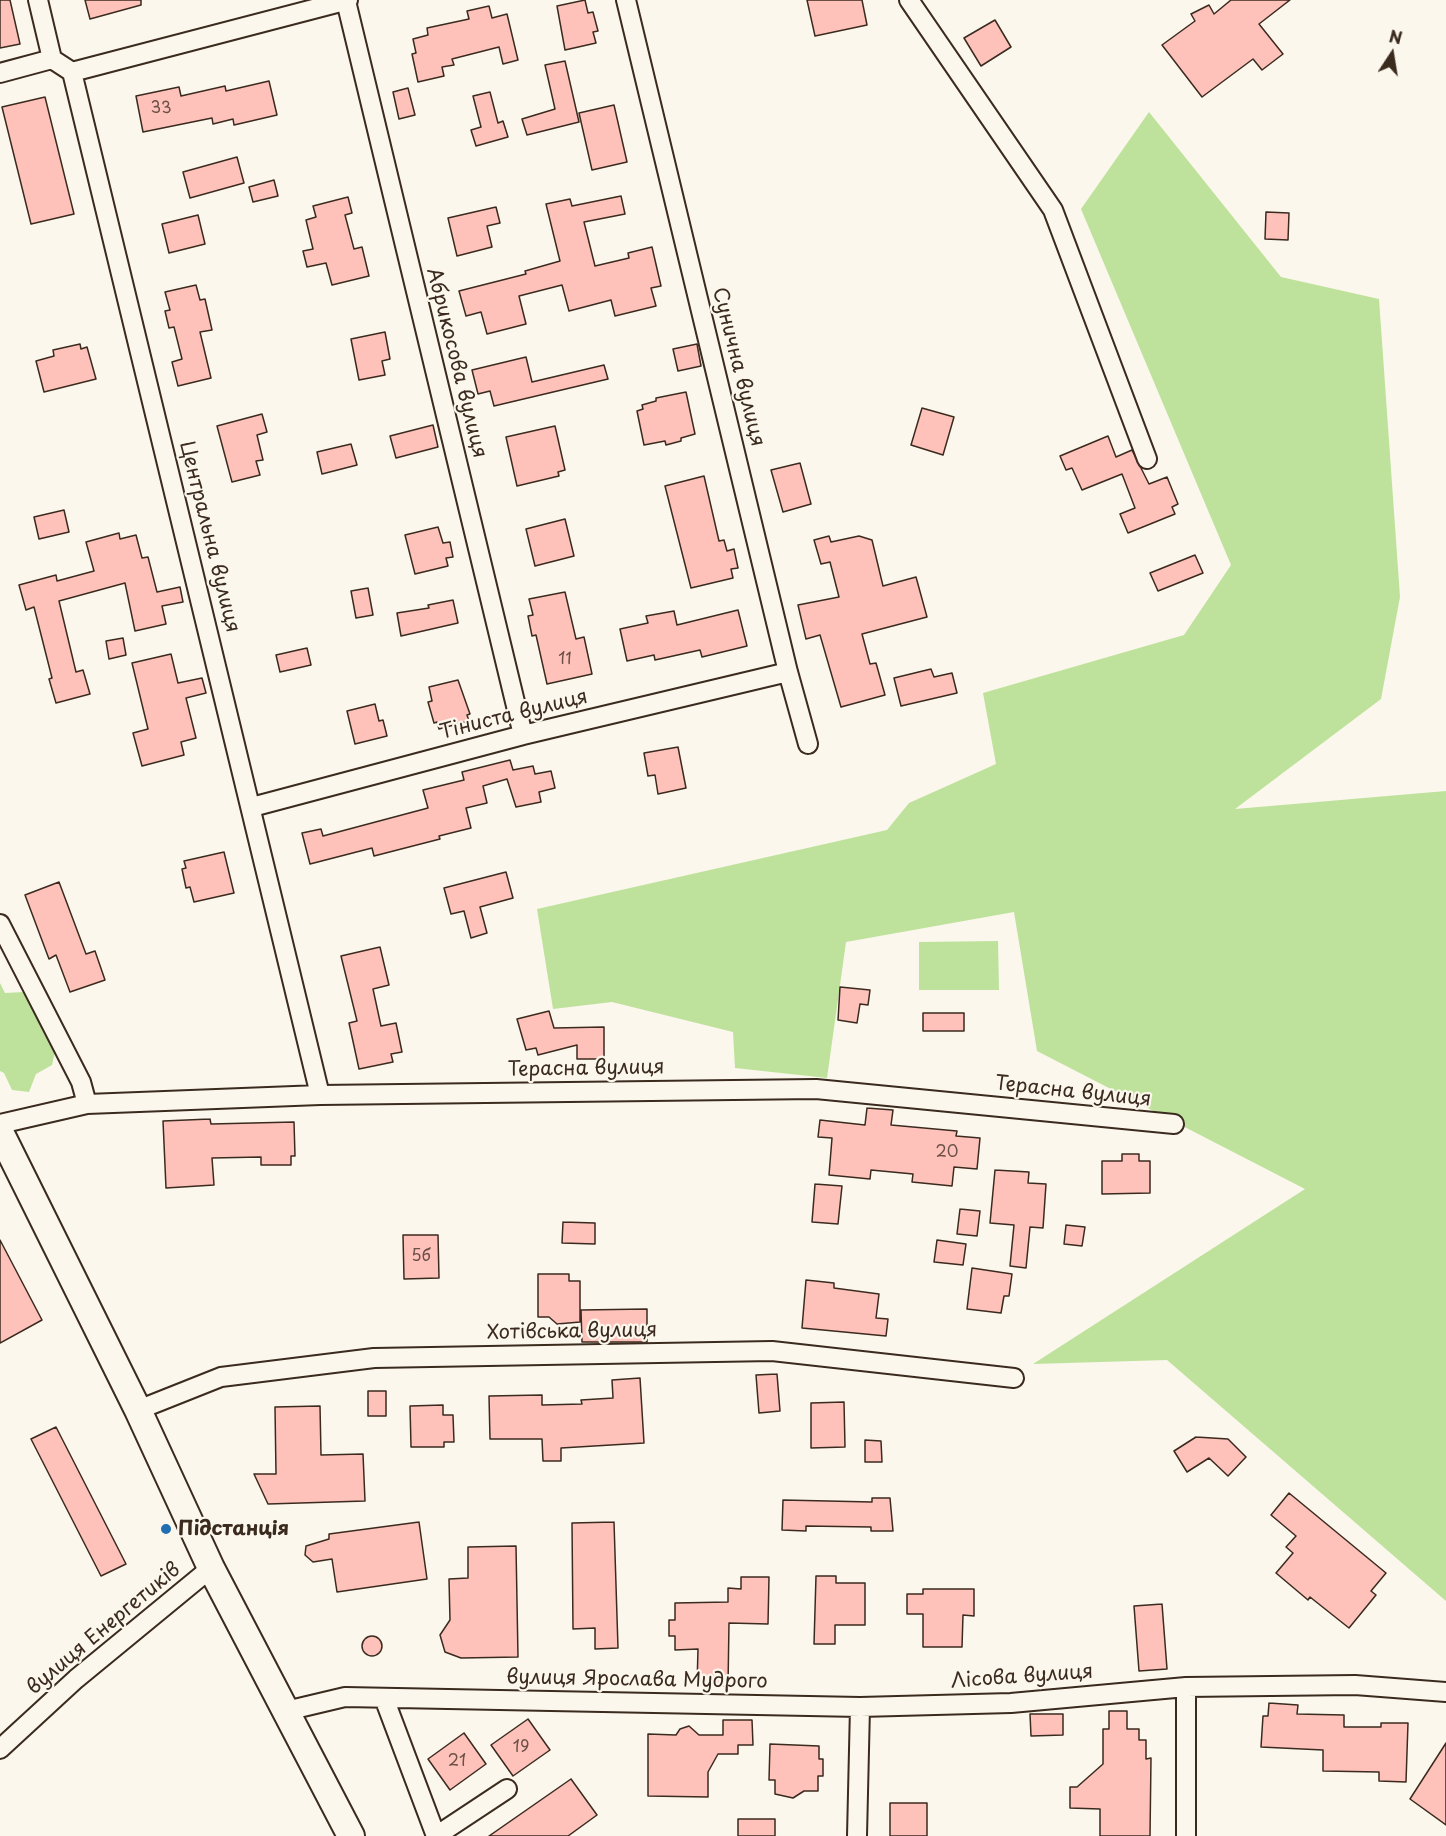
<!DOCTYPE html>
<meta charset="utf-8">
<style>
body{margin:0}
#map{position:relative;width:1446px;height:1836px;overflow:hidden;background:#fbf7ec;font-family:"Playpen Sans",sans-serif}
canvas{display:block}
.north{position:absolute;left:1362px;top:24px;width:60px;height:60px;-webkit-text-stroke:4px #fbf7ec;paint-order:stroke;rotate:12deg;font-size:16px;font-weight:700;line-height:24px;text-align:center;color:#3b2a1e}
.north::after{content:'';display:block;margin:auto;width:21px;height:27px;background:#3b2a1e;clip-path:polygon(50% 0,100% 100%,50% 72%,0 100%)}
</style>
<div id="map">
<canvas width="1446" height="1836"></canvas>
<div class="north">N</div>
</div>
<script>
const g = document.querySelector('canvas').getContext('2d');
g.lineJoin = 'round';
function fill(path, color) {
  g.fillStyle = color;
  g.fill(path, 'evenodd');
}
function shape(rows) {
  const path = new Path2D();
  for (const r of rows) {
    if (r.length === 3) {
      path.moveTo(r[0] + r[2], r[1]);
      path.arc(r[0], r[1], r[2], 0, 2 * Math.PI);
      continue;
    }
    path.moveTo(r[0], r[1]);
    for (let i = 2; i < r.length; i += 2) path.lineTo(r[i], r[i + 1]);
  }
  return path;
}
function trace(path, color, width, dash) {
  g.strokeStyle = color;
  g.lineWidth = width;
  g.lineCap = dash ? 'butt' : 'round';
  g.setLineDash(dash || []);
  g.stroke(path);
}
function write(font, color, halo, rows, align = 'center') {
  g.font = font + ' "Playpen Sans",sans-serif';
  g.lineWidth = 4.5;
  g.setLineDash([]);
  g.textBaseline = 'middle';
  g.strokeStyle = halo;
  g.fillStyle = color;
  for (const [text, x, y, turn = 0] of rows) {
    g.save();
    g.translate(x, y);
    g.rotate((+turn || 0) * Math.PI / 180);
    g.textAlign = isNaN(turn) ? turn : align;
    if (halo) g.strokeText(text, 0, 0);
    g.fillText(text, 0, 0);
    g.restore();
  }
}
const green = shape([
 [1149,112,1281,277,1379,299,1400,597,1381,699,1235,809,1446,791,1446,1601,1167,1360,1033,1364,1305,1189,1037,1051,1014,912,846,942,827,1078,735,1068,733,1032,612,1002,553,1009,537,909,887,830,909,803,996,764,983,693,1184,635,1231,565,1081,209],
 [998,941,999,990,919,990,919,942],
 [0,983,5,993,24,992,56,1047,52,1065,36,1074,29,1092,12,1090,4,1073,0,1071]
]);
const building = shape([
 [0,0,10,0,20,44,0,48,0,0],
 [85,0,141,0,141,5,90,19,85,0],
 [585,0,588,13,593,12,598,31,593,32,596,43,565,50,557,6,585,0],
 [807,0,862,0,867,25,815,36,807,0],
 [1231,0,1290,0,1259,24,1283,54,1262,70,1253,59,1202,97,1162,45,1195,21,1191,14,1209,5,1214,14,1231,0],
 [489,6,492,18,507,14,518,60,503,64,499,47,452,59,454,65,442,67,444,76,418,82,412,54,416,53,413,39,428,35,427,28,469,19,467,11,489,6],
 [995,20,1011,47,981,66,964,38,995,20],
 [565,61,579,122,527,135,522,119,555,109,545,65,565,61],
 [269,81,277,115,234,125,233,119,213,124,212,118,143,132,136,96,179,87,181,96,225,86,226,91,269,81],
 [408,88,415,115,399,119,393,92,408,88],
 [490,92,498,123,503,121,508,137,476,146,471,130,481,127,473,96,490,92],
 [45,97,74,214,31,224,2,107,45,97],
 [614,105,627,162,592,170,579,113,614,105],
 [237,157,244,183,190,198,183,172,237,157],
 [274,180,278,196,253,202,249,187,274,180],
 [621,196,625,214,584,222,595,266,629,258,628,253,652,247,661,286,651,288,656,306,615,316,611,300,569,311,562,285,519,296,526,324,487,334,481,312,466,316,459,291,526,274,525,271,560,261,546,204,570,199,572,206,621,196],
 [348,197,352,213,345,215,354,249,362,247,369,276,332,285,326,263,307,267,303,251,313,249,306,220,316,217,313,206,348,197],
 [496,207,500,223,487,226,492,247,457,256,448,218,496,207],
 [1266,212,1289,213,1288,240,1265,239,1266,212],
 [198,215,205,244,169,253,162,224,198,215],
 [196,285,200,300,205,299,212,330,200,332,211,378,178,386,172,362,182,359,174,327,169,328,165,311,170,310,165,292,196,285],
 [385,332,390,359,382,361,385,375,359,380,351,339,385,332],
 [80,344,81,349,87,347,96,379,44,392,36,361,54,356,53,350,80,344],
 [697,344,701,366,678,371,673,349,697,344],
 [526,357,532,382,604,365,608,379,494,406,490,391,478,394,472,370,526,357],
 [686,392,695,434,681,438,681,441,666,445,665,441,644,445,637,411,643,409,642,405,656,401,656,398,686,392],
 [922,408,954,417,943,455,911,445,922,408],
 [262,414,267,432,257,435,263,460,256,461,260,475,232,482,217,426,262,414],
 [433,425,438,447,396,458,390,436,433,425],
 [555,426,565,470,558,472,559,476,517,486,506,437,555,426],
 [1108,436,1116,457,1132,450,1149,484,1167,477,1178,504,1172,507,1175,514,1128,533,1120,514,1135,508,1122,474,1082,490,1072,468,1066,470,1060,456,1108,436],
 [351,444,357,465,322,474,317,452,351,444],
 [800,463,811,504,783,512,771,470,800,463],
 [704,476,719,541,724,540,727,551,734,549,738,568,731,569,733,578,691,588,665,486,704,476],
 [64,510,69,532,39,539,34,517,64,510],
 [565,519,574,556,535,566,526,529,565,519],
 [438,527,443,543,450,542,453,557,446,558,448,566,415,574,405,535,438,527],
 [119,533,120,539,136,535,142,558,148,557,157,592,180,587,183,602,162,606,166,624,135,631,125,583,59,601,76,672,83,670,90,694,56,703,49,679,52,678,34,607,26,610,19,585,56,575,57,581,94,571,86,542,119,533],
 [829,536,831,542,859,536,872,540,883,586,916,577,927,617,862,634,870,664,876,663,885,695,841,707,820,635,806,639,798,605,839,597,830,562,821,564,814,540,829,536],
 [1195,555,1203,573,1158,591,1150,573,1195,555],
 [368,588,373,615,356,618,351,591,368,588],
 [565,592,576,639,584,637,592,674,547,684,536,635,532,636,528,616,533,615,529,599,565,592],
 [453,600,458,623,401,636,397,613,429,608,428,605,453,600],
 [738,610,747,646,702,657,700,650,655,660,654,655,627,661,620,629,648,623,646,616,674,611,677,625,738,610],
 [123,638,126,655,109,659,106,641,123,638],
 [307,648,311,665,280,672,276,655,307,648],
 [171,654,178,683,202,678,206,693,186,698,196,738,181,742,184,755,142,766,133,733,148,729,132,663,171,654],
 [931,669,934,677,952,673,957,693,901,706,894,678,931,669],
 [458,680,470,714,467,715,469,721,439,729,437,722,434,723,428,702,432,701,429,687,458,680],
 [375,704,379,721,383,720,387,736,355,744,347,711,375,704],
 [678,747,686,788,658,794,655,775,648,776,644,753,678,747],
 [510,760,513,770,533,766,535,774,551,771,555,788,539,792,541,802,516,807,507,779,483,786,487,803,466,808,471,828,439,836,440,839,374,856,372,848,310,864,302,833,321,829,323,836,428,808,423,790,464,780,462,772,510,760],
 [224,852,234,893,194,902,190,887,186,888,182,869,186,868,184,861,224,852],
 [506,872,513,898,480,907,487,933,471,938,464,911,451,914,444,888,506,872],
 [59,882,86,954,95,951,105,980,70,992,56,955,49,959,25,895,59,882],
 [380,947,389,985,373,989,381,1026,396,1023,402,1052,391,1054,393,1062,359,1069,349,1023,357,1021,341,956,380,947],
 [840,987,870,990,868,1005,860,1004,857,1023,838,1020,840,987],
 [549,1011,554,1028,604,1027,604,1059,577,1059,577,1045,538,1055,536,1048,526,1050,517,1019,549,1011],
 [923,1013,964,1013,964,1031,923,1031,923,1013],
 [867,1108,893,1110,891,1125,957,1131,956,1136,980,1138,977,1169,954,1167,952,1186,912,1182,913,1174,871,1170,870,1179,829,1175,832,1138,818,1137,820,1120,865,1125,867,1108],
 [210,1119,211,1124,294,1122,295,1156,291,1156,291,1165,261,1165,261,1157,212,1158,214,1185,166,1188,163,1121,210,1119],
 [1122,1154,1139,1154,1139,1161,1150,1161,1150,1193,1102,1194,1102,1161,1122,1161,1122,1154],
 [995,1170,1029,1172,1028,1183,1046,1184,1043,1228,1030,1227,1026,1268,1010,1266,1014,1225,990,1223,995,1170],
 [815,1184,842,1186,838,1224,812,1222,815,1184],
 [960,1209,980,1211,977,1236,957,1234,960,1209],
 [563,1222,595,1223,595,1244,562,1243,563,1222],
 [1066,1225,1085,1227,1082,1246,1064,1244,1066,1225],
 [403,1235,438,1235,439,1278,404,1279,403,1235],
 [0,1240,42,1320,0,1343,0,1240],
 [937,1240,966,1244,963,1265,934,1262,937,1240],
 [972,1268,1012,1274,1009,1296,1004,1296,1001,1313,967,1309,972,1268],
 [538,1274,569,1274,569,1281,580,1281,580,1322,557,1324,549,1317,538,1317,538,1274],
 [806,1280,834,1283,834,1288,879,1294,876,1318,888,1319,886,1336,802,1328,806,1280],
 [647,1309,647,1342,582,1342,581,1310,647,1309],
 [777,1374,780,1411,759,1413,756,1375,777,1374],
 [640,1378,644,1443,561,1448,561,1461,543,1461,542,1439,490,1439,489,1396,542,1395,542,1405,582,1404,581,1400,613,1398,612,1380,640,1378],
 [368,1391,386,1391,386,1416,368,1416,368,1391],
 [844,1402,845,1447,811,1448,811,1403,844,1402],
 [443,1405,443,1415,453,1415,454,1442,444,1442,444,1447,411,1447,410,1406,443,1405],
 [320,1406,321,1455,363,1454,365,1501,268,1504,254,1474,276,1474,275,1407,320,1406],
 [56,1427,126,1564,101,1576,31,1439,56,1427],
 [1196,1437,1228,1439,1246,1457,1228,1476,1209,1458,1187,1472,1174,1451,1196,1437],
 [865,1440,881,1441,882,1462,865,1462,865,1440],
 [1289,1493,1386,1573,1371,1591,1376,1595,1349,1628,1310,1597,1308,1600,1276,1573,1293,1553,1286,1547,1296,1536,1271,1515,1289,1493],
 [872,1498,890,1498,893,1531,871,1531,871,1527,806,1526,806,1531,782,1530,783,1500,872,1502,872,1498],
 [419,1522,427,1579,337,1592,332,1559,313,1562,305,1555,306,1546,329,1539,329,1534,419,1522],
 [614,1522,618,1648,595,1649,595,1628,573,1629,572,1523,614,1522],
 [516,1546,518,1657,461,1658,445,1652,440,1635,450,1620,449,1579,468,1578,468,1547,516,1546],
 [816,1576,836,1576,836,1583,865,1583,865,1625,835,1625,835,1644,814,1644,816,1576],
 [741,1577,769,1577,768,1624,729,1623,728,1686,697,1685,698,1649,675,1650,675,1636,669,1636,669,1620,675,1620,675,1603,728,1602,728,1588,741,1589,741,1577],
 [923,1589,974,1589,974,1616,963,1615,962,1647,923,1647,923,1614,907,1614,907,1594,923,1594,923,1589],
 [1162,1604,1167,1669,1139,1671,1134,1606,1162,1604],
 [372,1646,10],
 [1269,1703,1298,1705,1297,1714,1344,1715,1344,1727,1381,1727,1381,1723,1408,1723,1406,1782,1379,1781,1379,1772,1323,1771,1323,1750,1261,1747,1263,1716,1268,1716,1269,1703],
 [1109,1711,1127,1711,1127,1729,1139,1729,1139,1740,1146,1740,1146,1759,1151,1758,1150,1836,1100,1836,1100,1809,1070,1808,1070,1787,1077,1787,1103,1764,1103,1729,1109,1729,1109,1711],
 [1030,1714,1063,1714,1063,1735,1031,1736,1030,1714],
 [528,1719,550,1750,513,1776,491,1745,528,1719],
 [723,1720,752,1720,753,1745,738,1745,738,1754,718,1754,708,1772,708,1797,648,1796,648,1734,676,1735,680,1729,689,1726,699,1735,723,1735,723,1720],
 [464,1733,486,1764,450,1790,428,1759,464,1733],
 [1446,1743,1446,1825,1410,1799,1446,1743],
 [770,1744,819,1746,819,1759,823,1759,823,1776,818,1776,818,1791,804,1791,793,1798,775,1794,775,1780,769,1780,770,1744],
 [571,1779,597,1815,568,1836,489,1836,571,1779],
 [890,1803,927,1803,927,1836,890,1836,890,1803],
 [738,1819,775,1819,775,1836,738,1836,738,1819]
]);
const street = shape([
 [38,0,52,59,72,72,320,1095],
 [626,0,788,672,808,744],
 [909,0,1053,210,1147,459],
 [346,1,523,735],
 [72,72,348,0],
 [0,73,52,59],
 [252,807,523,735,788,672],
 [0,924,81,1082,87,1104],
 [0,1124,87,1104,320,1095,816,1089,1174,1124],
 [138,1410,221,1377,374,1358,772,1351,1014,1378],
 [1186,1687,1186,1836],
 [384,1698,436,1836],
 [286,1711,345,1697,860,1707,1011,1703,1186,1687,1355,1685,1446,1692],
 [0,1749,76,1679,211,1568],
 [436,1836,507,1789],
 [857,1836,860,1707]
]);
const secondary = shape([
 [0,1132,138,1410,211,1568,351,1836]
]);
const markers = [
 [166,1529,6,"#1f6fb2"]
];
const numberNames = [
 ["33",161,109],
 ["11",565,660],
 ["20",947,1153],
 ["5б",421,1257],
 ["19",521,1748],
 ["21",457,1762]
];
const streetNames = [
 ["Абрикосова вулиця",456,363,76],
 ["Сунична вулиця",738,367,76],
 ["Центральна вулиця",209,537,76],
 ["Тіниста вулиця",514,715,-14],
 ["Терасна вулиця",586,1069,-1],
 ["Терасна вулиця",1073,1092,6],
 ["Хотівська вулиця",572,1332,-1],
 ["вулиця Енергетиків",104,1629,-40],
 ["Лісова вулиця",1022,1677,-4],
 ["вулиця Ярослава Мудрого",637,1680,1]
];
const poiNames = [
 ["Підстанція",178,1529]
];
fill(green, '#bee29c');
fill(building, '#fec2bb');
trace(building, '#3b2a1e', 1.5);
trace(street, '#3b2a1e', 22);
trace(secondary, '#3b2a1e', 30);
trace(street, '#fbf7ec', 18);
trace(secondary, '#fbf7ec', 26);
for (const [x, y, r, color] of markers) {
  const dot = new Path2D();
  dot.arc(x, y, r, 0, 2 * Math.PI);
  g.fillStyle = color;
  g.fill(dot);
  trace(dot, '#fbf7ec', 2);
}
write('16px', '#6c5045', null, numberNames);
write('20px', '#3b2a1e', '#fbf7ec', streetNames);
write('bold 20px', '#3b2a1e', '#fbf7ec', poiNames, 'left');
</script>
